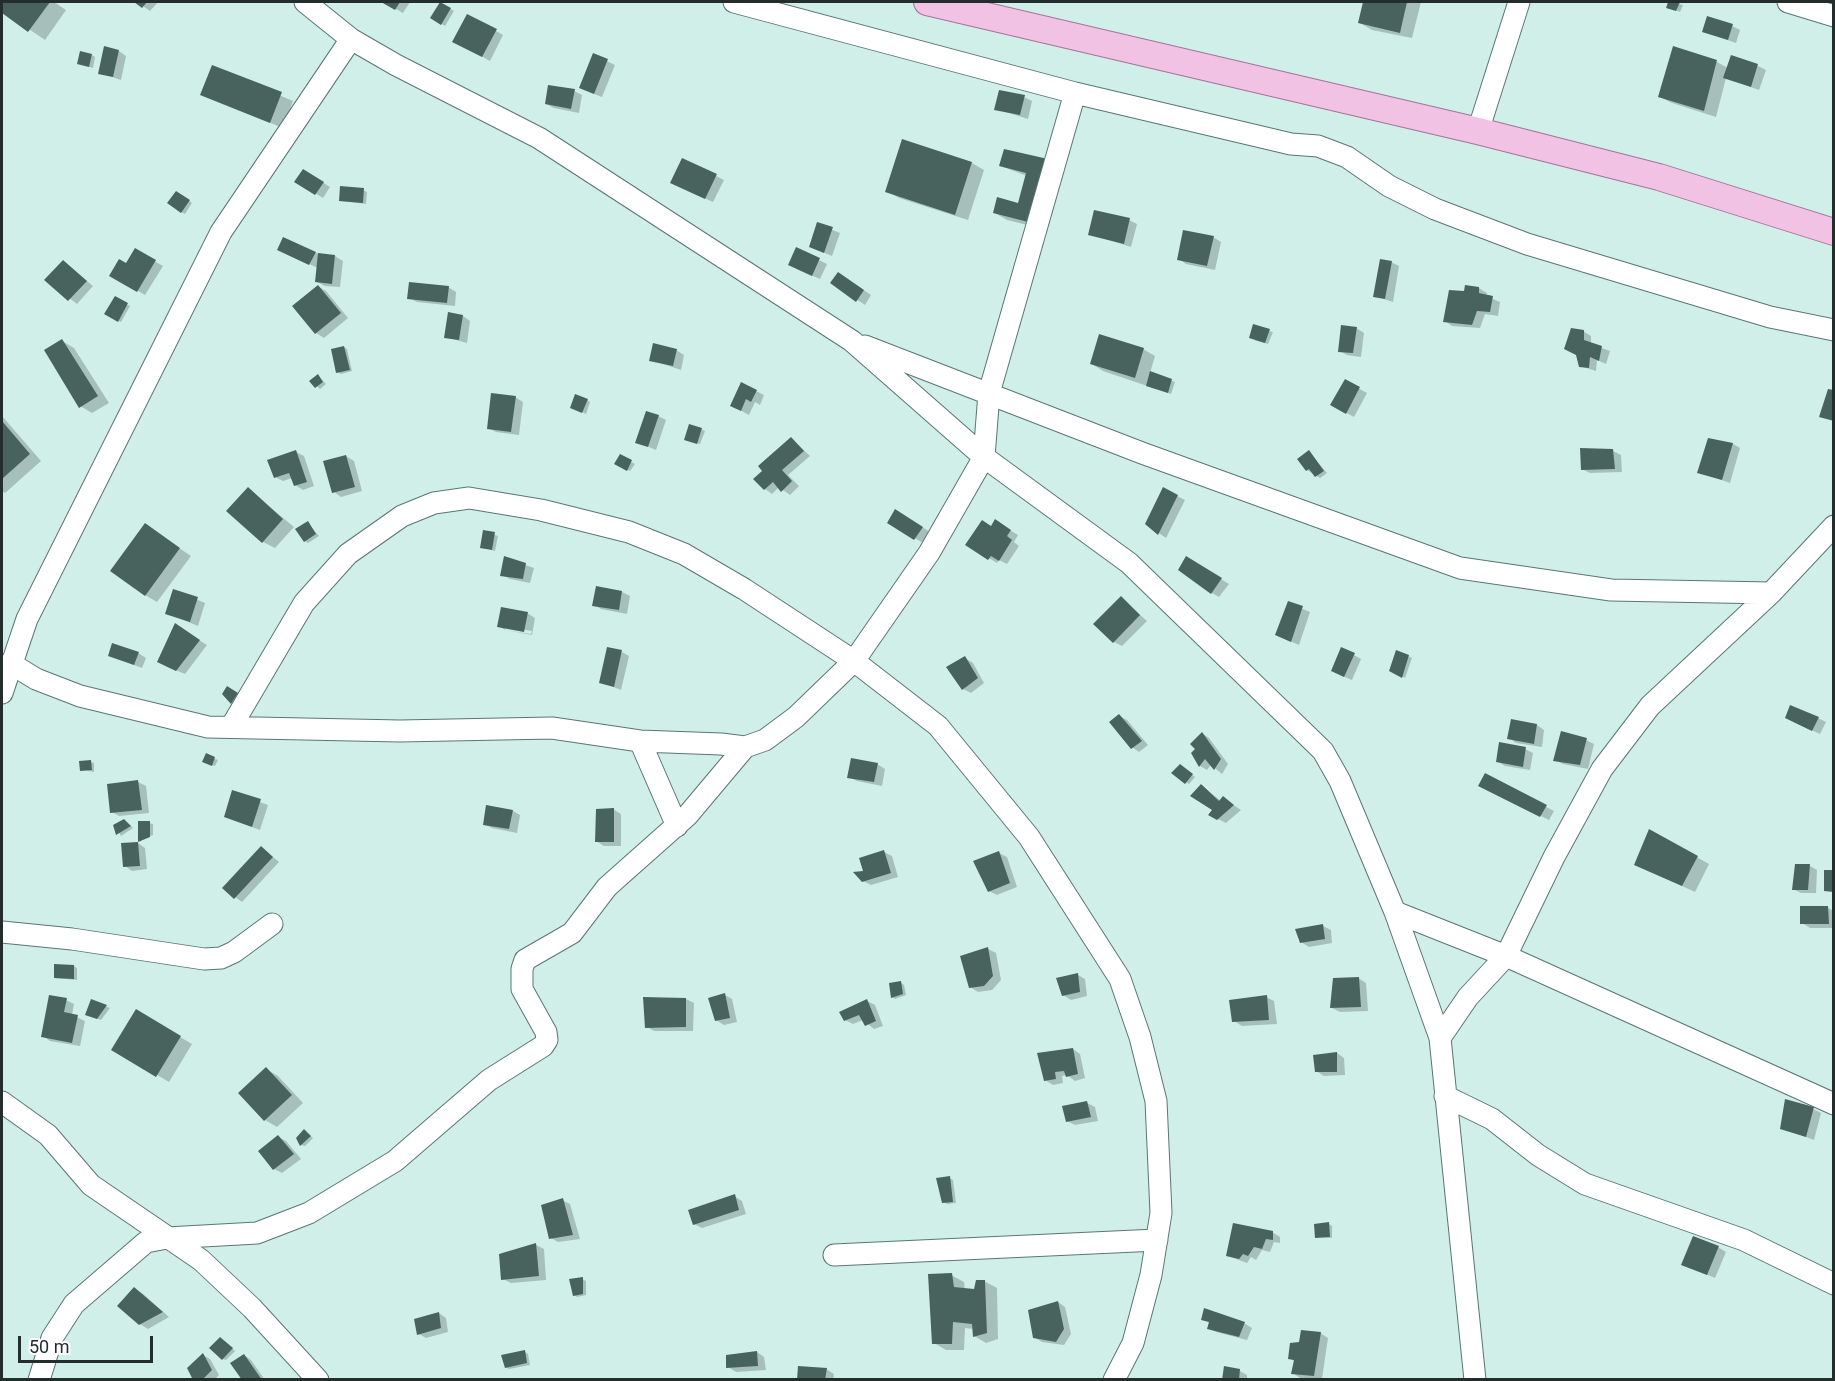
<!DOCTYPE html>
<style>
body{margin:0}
#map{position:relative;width:1835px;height:1381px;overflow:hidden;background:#d1efe9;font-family:Roboto,sans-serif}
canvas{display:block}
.frame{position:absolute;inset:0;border:3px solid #232e2c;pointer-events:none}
.scale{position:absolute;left:18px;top:1336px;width:135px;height:27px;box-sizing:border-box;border:3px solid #232e2c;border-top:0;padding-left:8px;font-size:18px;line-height:21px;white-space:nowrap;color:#232e2c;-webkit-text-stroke:4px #fff;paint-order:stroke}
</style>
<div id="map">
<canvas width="1835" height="1381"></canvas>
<div class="frame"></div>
<div class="scale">50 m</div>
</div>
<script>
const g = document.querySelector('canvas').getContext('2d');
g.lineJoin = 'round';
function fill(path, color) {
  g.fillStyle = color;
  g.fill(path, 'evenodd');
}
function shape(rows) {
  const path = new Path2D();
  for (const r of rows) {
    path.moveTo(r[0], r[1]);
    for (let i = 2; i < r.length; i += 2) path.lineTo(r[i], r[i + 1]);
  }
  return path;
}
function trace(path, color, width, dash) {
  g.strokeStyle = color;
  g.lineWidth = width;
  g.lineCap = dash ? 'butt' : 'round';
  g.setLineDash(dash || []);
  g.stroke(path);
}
const shadow = shape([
 [2,2,54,2,66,10,45,40,2,11],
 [137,2,158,2,150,11],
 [384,2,410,2,403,13],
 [1365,2,1421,2,1412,38,1372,30,1360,23],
 [1670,2,1683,5,1680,12,1668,7],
 [440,3,454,11,445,26,432,18],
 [1732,26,1740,30,1736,43,1704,32],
 [496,31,503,35,490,61,454,41],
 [1674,48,1717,62,1728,68,1732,57,1758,66,1766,70,1759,90,1726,78,1716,117,1672,103,1660,97],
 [119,51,126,56,121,80,100,73],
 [92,55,95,57,93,68,79,64],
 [594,55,615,65,602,97,589,92],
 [213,67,293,101,283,128,202,95],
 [574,91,582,95,579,113,554,108,546,104],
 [1024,97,1032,101,1028,119,996,109],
 [903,141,972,163,984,170,968,220,899,198,887,191],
 [1047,161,1044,229,1007,220,995,213,1019,204,1027,176,1001,166],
 [311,175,330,187,323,198,297,182],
 [716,176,724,180,713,202,680,187],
 [363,190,367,192,366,204,341,201],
 [180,194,192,203,185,214,181,212],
 [1129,220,1137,224,1131,247,1090,234],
 [818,224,840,233,832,256,810,247],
 [1213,237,1221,242,1215,270,1186,264,1179,259],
 [796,249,827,264,820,279,797,269],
 [135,250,163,266,145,295,111,275,126,265],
 [315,253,335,256,343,261,340,287,325,286,317,282,318,268,286,254],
 [64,262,93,286,77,304,46,280],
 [1391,262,1399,266,1393,302,1375,296],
 [846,278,871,295,865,305,832,283],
 [319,287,326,291,348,318,324,338,316,333],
 [448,287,456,292,455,306,417,302,409,298],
 [1479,288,1487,293,1486,296,1500,302,1498,316,1485,314,1480,328,1452,326,1445,321,1466,293],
 [115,298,130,306,121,322,106,314],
 [463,316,470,321,467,343,445,337],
 [1356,328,1364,333,1361,357,1347,355,1340,351],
 [1269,331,1273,332,1268,344,1254,340],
 [1583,331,1591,336,1591,344,1610,351,1606,364,1597,360,1596,371,1580,366],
 [62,341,74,348,109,403,92,413,80,406],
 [344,347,347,349,352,371,341,374,337,372],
 [1143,349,1155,356,1150,373,1175,382,1171,394,1103,371,1092,364],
 [676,350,684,355,681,370,651,360],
 [318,376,326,384,320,389,311,381],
 [1345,381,1367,393,1354,417,1332,405],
 [756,391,764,395,760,405,755,402,749,415,732,406],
 [515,397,523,402,519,435,496,432,488,428],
 [587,400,590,402,586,414,575,409],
 [2,416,41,461,5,493,2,491],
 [658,416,666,420,656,450,637,442],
 [701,429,705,431,700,444,689,441],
 [791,438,810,456,788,475,799,486,790,495,779,487,772,494,765,489],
 [1709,440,1733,444,1740,448,1730,483,1699,472],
 [1613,451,1621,455,1622,472,1590,473,1582,469],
 [296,452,304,456,314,486,303,490,295,485,292,478,283,481,275,477],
 [1309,452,1327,473,1320,478,1307,470,1299,459],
 [346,456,354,461,362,491,341,497,334,492],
 [620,456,635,464,630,471,616,464],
 [248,489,294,527,275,548,263,542],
 [1177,496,1185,500,1166,538,1146,524],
 [896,511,930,532,923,543,889,522],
 [308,523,319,536,308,543,305,541],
 [145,525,191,556,157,602,145,595],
 [1003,526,1018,535,1014,542,1019,546,1007,564,999,560,997,563,967,545,992,528],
 [485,532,498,536,495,551,482,547],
 [505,558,534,568,530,583,510,579,502,575],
 [1186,558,1229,584,1219,597,1212,593],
 [597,588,622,592,630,596,627,614,601,609,594,605],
 [174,590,205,603,198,626,166,613],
 [1121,598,1147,621,1122,646,1114,642],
 [1289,603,1310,612,1299,645,1285,639],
 [527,613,535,618,532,635,505,630,531,634,532,631,505,627,505,630,499,626],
 [183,630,207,645,185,674,166,666],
 [622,652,629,656,621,690,601,682],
 [138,653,146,658,142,668,110,656],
 [1354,655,1361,659,1352,680,1340,675],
 [1408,656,1412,658,1405,678,1391,670],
 [965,658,973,663,984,683,971,693,963,689],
 [1119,716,1127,720,1148,745,1139,752,1132,747],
 [1818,718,1826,722,1820,734,1794,722],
 [1512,721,1537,725,1544,730,1542,747,1516,743,1509,738],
 [1202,733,1209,738,1228,764,1222,774,1211,765,1207,770,1200,766,1197,749],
 [1586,740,1594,744,1588,769,1563,764,1555,760],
 [1525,749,1533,753,1530,770,1505,766,1497,761],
 [206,755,218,760,215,766,207,763],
 [90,762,94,763,94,772,82,770],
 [877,764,885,769,882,786,857,781,849,777],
 [1184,768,1195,777,1189,784,1186,782],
 [1486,775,1554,811,1549,820,1488,790],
 [138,782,146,786,149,813,119,816,112,812],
 [1202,786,1221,801,1223,798,1241,810,1226,823,1210,815,1214,810],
 [233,792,268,805,260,830,225,817],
 [613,809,621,814,621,846,604,846,596,841],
 [513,811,520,815,517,833,492,828,484,824],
 [124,820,133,828,121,836,115,825],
 [149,823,153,824,153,835,141,839,141,842,140,841],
 [1650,831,1709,864,1695,892,1636,865],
 [138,843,145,848,147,869,132,871,125,866],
 [262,848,279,862,242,902,235,897],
 [884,852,892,856,898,877,871,885,863,881,865,872],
 [999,853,1007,857,1017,887,997,895,989,891],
 [1810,866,1817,870,1816,893,1801,893,1793,889],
 [1828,908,1834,911,1834,928,1810,928,1802,923],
 [1323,926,1331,930,1332,943,1309,947,1301,942],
 [988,949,996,953,1001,980,992,990,978,992,970,987],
 [74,966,77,968,77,980,55,978],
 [1078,975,1085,979,1087,996,1071,1000,1063,995],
 [1358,978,1366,983,1368,1011,1340,1012,1332,1008],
 [901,983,904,985,906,995,895,999,892,997],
 [725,995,732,999,737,1022,724,1025,716,1020],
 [1266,997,1274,1001,1277,1024,1242,1026,1234,1021],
 [686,999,694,1003,693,1031,654,1031,647,1027],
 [66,1000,74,1004,72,1015,85,1021,80,1046,50,1041,43,1036],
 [92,1001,110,1008,101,1020,90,1016],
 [867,1001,875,1005,883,1026,874,1029,863,1020,853,1024,845,1020],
 [136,1011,192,1044,169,1082,113,1049],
 [1073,1049,1080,1054,1085,1078,1075,1081,1067,1075,1062,1076,1063,1083,1053,1085,1045,1080],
 [1337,1053,1344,1058,1345,1075,1324,1076,1316,1071],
 [266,1069,278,1076,303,1103,277,1127,265,1120],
 [1087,1103,1095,1107,1098,1121,1075,1125,1067,1121],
 [1813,1109,1821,1113,1814,1140,1782,1128],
 [307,1133,313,1138,305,1146,301,1145],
 [278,1137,286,1141,301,1159,282,1173,274,1169],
 [949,1178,953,1180,956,1203,947,1204,943,1202],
 [734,1196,742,1201,746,1214,702,1228,694,1224],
 [562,1200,570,1204,580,1239,558,1242,551,1238],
 [1329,1224,1332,1226,1332,1238,1317,1237],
 [1272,1232,1280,1237,1280,1243,1274,1242,1270,1252,1262,1250,1256,1260,1251,1257,1247,1263,1228,1256],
 [536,1245,544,1249,546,1280,511,1283,503,1279],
 [1718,1247,1726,1252,1715,1278,1691,1268],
 [951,1275,964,1282,965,1290,975,1290,984,1281,997,1288,998,1339,986,1343,974,1336,974,1329,965,1328,964,1350,946,1350,934,1343],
 [582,1279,586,1281,586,1295,577,1297,574,1295],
 [135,1289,142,1293,169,1317,148,1329,140,1324],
 [1058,1302,1065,1307,1071,1334,1064,1345,1042,1342,1034,1337],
 [439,1313,446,1318,448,1332,426,1338,419,1334],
 [1203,1319,1244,1323,1252,1328,1247,1340,1216,1332,1209,1328,1210,1323],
 [1320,1333,1328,1338,1322,1379,1300,1378,1293,1373,1296,1362,1289,1358,1301,1343],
 [223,1340,235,1351,226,1360,223,1359],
 [525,1352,528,1354,530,1365,509,1369,506,1367],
 [757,1352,764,1357,766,1370,736,1372,728,1367],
 [203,1355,210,1359,219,1375,214,1380,195,1380],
 [244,1355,251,1360,265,1380,244,1380],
 [826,1369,834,1374,833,1380,798,1380],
 [1240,1371,1247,1375,1247,1380,1224,1380]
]);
const building = shape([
 [2,2,50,2,28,32,2,13],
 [134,2,147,2,142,8],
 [381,2,400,2,395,10],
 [440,2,451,8,441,25,430,18],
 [1363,2,1407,2,1400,33,1358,23],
 [1668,2,1680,2,1676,11,1666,8],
 [467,14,497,29,482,57,452,42],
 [1707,16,1733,24,1728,40,1702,32],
 [104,46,119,50,113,77,98,74],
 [1673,46,1717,60,1704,111,1658,97],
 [80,51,92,54,89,67,77,64],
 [593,53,608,59,594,94,579,88],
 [1731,55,1758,64,1751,87,1723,78],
 [212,65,282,92,270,123,200,95],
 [548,85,575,89,571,109,545,104],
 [999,90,1025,95,1020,115,994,110],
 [902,139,972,162,955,215,885,192],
 [1004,149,1048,159,1032,223,993,213,997,197,1018,203,1026,173,999,166],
 [682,158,717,174,705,199,670,183],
 [303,169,324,182,315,195,294,182],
 [340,186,364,188,363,203,339,201],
 [176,191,190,200,181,213,167,203],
 [1094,210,1130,218,1124,244,1088,235],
 [817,222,833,227,824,253,809,247],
 [1183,230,1214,236,1207,266,1177,260],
 [283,237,316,252,309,265,277,250],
 [796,247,820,258,812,276,788,265],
 [135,248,156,260,137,292,109,276,119,259,126,263],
 [318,253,335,255,332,284,315,282],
 [1380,259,1392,261,1385,299,1373,297],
 [63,260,87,281,68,301,44,280],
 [838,272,864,290,856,302,830,283],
 [409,282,449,286,447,303,407,299],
 [318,285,341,313,315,334,292,306],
 [1465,285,1479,287,1479,293,1493,296,1490,312,1477,311,1472,325,1443,322,1449,290,1464,291],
 [115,296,128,303,118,322,104,314],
 [448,312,463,315,459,340,444,338],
 [1253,324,1270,329,1265,343,1249,338],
 [1341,325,1357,327,1353,353,1338,352],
 [1571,328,1584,330,1584,340,1602,346,1599,361,1590,357,1589,368,1579,367,1576,355,1564,349],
 [1099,334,1144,348,1135,378,1090,364],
 [62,339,98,396,79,408,44,350],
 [653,343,677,349,673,366,649,361],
 [344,346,350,370,336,373,331,349],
 [1150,371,1172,379,1168,393,1146,386],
 [318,374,323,382,315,388,309,381],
 [1345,379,1360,387,1346,414,1330,405],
 [741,382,757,390,751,402,746,399,741,411,730,406],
 [1828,389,1834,390,1834,421,1819,417],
 [491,393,516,396,511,432,487,429],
 [575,394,588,399,582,413,570,408],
 [646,411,659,415,648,447,635,443],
 [2,421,30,454,2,479],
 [689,424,702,428,697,444,684,440],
 [791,437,804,451,782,470,792,481,781,492,773,482,764,490,753,479,762,471,758,466],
 [1708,438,1733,443,1722,480,1697,473],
 [1580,448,1613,449,1615,469,1581,470],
 [296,450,307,482,294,486,289,473,274,478,267,460],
 [1309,450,1324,471,1315,477,1309,469,1306,471,1297,459],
 [620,454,632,460,627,471,614,464],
 [346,455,355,487,332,493,323,461],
 [248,487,283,519,262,543,226,511],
 [1163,487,1178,495,1158,535,1145,524],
 [895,509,923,527,914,540,887,523],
 [995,519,1011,530,1007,536,1012,540,999,561,991,556,988,560,965,545,982,520,991,526],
 [308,521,316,534,304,542,295,529],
 [145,523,180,548,145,596,110,571],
 [483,530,495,532,492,550,480,548],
 [504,556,526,563,523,579,500,576],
 [1186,556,1222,578,1211,594,1178,570],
 [596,586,622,591,619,610,592,606],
 [173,589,198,597,190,622,165,614],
 [1121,596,1140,615,1113,643,1093,624],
 [1288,601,1303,606,1291,642,1275,635],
 [501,607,528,612,524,632,497,627],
 [175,623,200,640,176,671,157,662],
 [112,643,139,652,134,665,108,656],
 [607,647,622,650,614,687,599,683],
 [1341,647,1355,653,1344,677,1331,671],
 [1396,650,1409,655,1402,678,1389,671],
 [965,656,978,678,962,690,946,667],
 [227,686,238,693,231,704,222,694],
 [1790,705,1819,717,1812,731,1785,718],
 [1119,714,1142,741,1131,749,1109,722],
 [1511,719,1537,724,1534,744,1507,739],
 [1561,731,1587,738,1580,765,1553,761],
 [1202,732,1221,759,1214,770,1205,759,1199,767,1191,753,1195,749,1190,744],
 [1499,742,1526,747,1523,767,1496,762],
 [206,753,215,757,212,766,202,762],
 [851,758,878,763,874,782,847,778],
 [91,760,92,770,80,771,79,761],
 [1180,764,1193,774,1185,784,1171,773],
 [1485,773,1547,805,1540,817,1478,786],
 [138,780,142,810,110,813,107,784],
 [1201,784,1219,801,1223,796,1234,805,1217,820,1208,815,1212,810,1190,796],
 [232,790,261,799,252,827,224,817],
 [486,805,513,810,509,829,483,825],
 [614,808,614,842,595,842,596,809],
 [124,819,131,826,116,835,113,825],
 [138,821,150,821,150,837,138,842],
 [1649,829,1698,856,1682,886,1634,865],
 [138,842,140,866,123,867,121,843],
 [261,846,273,857,234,899,222,888],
 [884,850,891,873,862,882,853,872,863,871,859,858],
 [999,851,1010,883,988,892,973,861],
 [1795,864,1810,864,1808,890,1792,890],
 [1824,870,1834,870,1834,892,1824,891],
 [1800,906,1828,906,1829,924,1800,924],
 [1323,924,1325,939,1300,943,1295,929],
 [988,947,993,976,984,986,969,988,960,956],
 [54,964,74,965,74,979,54,978],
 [1078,973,1080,992,1062,996,1056,978],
 [1359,977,1361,1007,1330,1008,1333,978],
 [901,981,903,994,891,998,889,983],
 [725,993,730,1018,715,1021,708,998],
 [49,995,67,998,64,1012,78,1015,72,1043,41,1037],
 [1267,995,1269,1020,1232,1022,1229,1000],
 [643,997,686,998,686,1027,645,1028],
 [91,999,107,1005,97,1019,85,1015],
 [867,999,876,1021,865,1026,859,1015,844,1021,839,1012],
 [136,1009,181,1036,156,1077,111,1050],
 [1073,1048,1078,1074,1066,1077,1064,1071,1055,1072,1056,1079,1044,1081,1037,1053],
 [1337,1052,1337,1072,1315,1072,1313,1055],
 [266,1067,292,1095,264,1121,238,1093],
 [1785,1099,1814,1107,1806,1137,1780,1129],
 [1087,1101,1091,1117,1066,1122,1062,1106],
 [304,1129,311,1136,300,1146,296,1138],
 [278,1135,294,1154,273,1170,258,1151],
 [950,1176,953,1202,942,1203,936,1178],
 [735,1194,739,1210,693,1225,688,1210],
 [563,1198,573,1235,549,1239,541,1205],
 [1329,1222,1330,1237,1315,1238,1314,1224],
 [1233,1223,1273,1231,1273,1240,1266,1239,1262,1249,1254,1247,1248,1256,1243,1254,1239,1259,1226,1256],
 [1693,1236,1719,1246,1707,1275,1681,1265],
 [536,1243,539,1276,501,1280,499,1254],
 [952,1273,954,1287,974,1289,976,1280,985,1280,987,1333,973,1337,972,1324,953,1322,952,1344,932,1344,928,1274],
 [583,1277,583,1294,573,1296,569,1279],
 [134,1287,163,1312,139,1325,117,1306],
 [1058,1301,1064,1329,1056,1342,1033,1338,1028,1310],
 [1204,1308,1245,1322,1239,1337,1207,1329,1209,1322,1201,1320],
 [439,1312,441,1328,417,1335,414,1319],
 [1301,1330,1321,1332,1314,1376,1291,1374,1294,1360,1288,1359,1290,1343,1299,1342],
 [220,1337,233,1348,222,1360,209,1348],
 [525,1350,527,1363,505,1368,501,1355],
 [757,1351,758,1366,726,1368,726,1355],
 [203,1353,212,1370,202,1380,193,1380,187,1368],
 [244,1354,262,1380,242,1380,230,1363],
 [798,1366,827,1368,825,1380,797,1380],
 [1224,1366,1240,1369,1239,1380,1222,1380]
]);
const minor = shape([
 [305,2,351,39,396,65,539,138,852,341,984,457,1129,563,1323,751,1340,781,1395,912,1440,1038,1475,1380],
 [734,2,1075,93,1291,144,1318,146,1347,157,1389,186,1435,209,1527,244,1770,317,1834,330],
 [1788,2,1834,16],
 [1478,131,1519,2],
 [865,346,1142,453,1460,568,1611,590,1771,593],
 [10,663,36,679,80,696,208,727,400,731,552,728,640,741,721,744,745,747,765,740,796,717,854,661,929,553,984,457,989,393,1075,93],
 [2,693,27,619,221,232,351,39],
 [231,727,304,603,348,554,402,516,434,503,469,498,541,510,629,532,684,554,744,589,854,661,938,726,1029,837,1120,979,1140,1037,1156,1101,1161,1213,1151,1275,1133,1343,1114,1380],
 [640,741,677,826],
 [1395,912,1506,956,1834,1104],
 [2,932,72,939,204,959,221,958,234,952,272,924],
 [1440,1038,1468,997,1506,956,1554,857,1602,769,1650,706,1771,593,1834,526],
 [1445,1096,1492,1119,1538,1155,1585,1184,1744,1240,1834,1284],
 [2,1102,48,1135,91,1185,201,1260,252,1308,318,1380],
 [834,1255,1157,1240],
 [39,1380,52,1338,74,1304,146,1242,167,1238,257,1233,309,1213,395,1161,489,1080,543,1046,547,1040,546,1032,522,989,522,969,525,960,572,933,607,887,687,816,745,747]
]);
const major = shape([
 [927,2,1478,131,1659,177,1834,232]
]);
fill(shadow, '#0003');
fill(building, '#48635e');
trace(minor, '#5b7672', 23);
trace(major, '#a27497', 28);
trace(minor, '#fff', 21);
trace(major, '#f1c2e3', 26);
</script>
